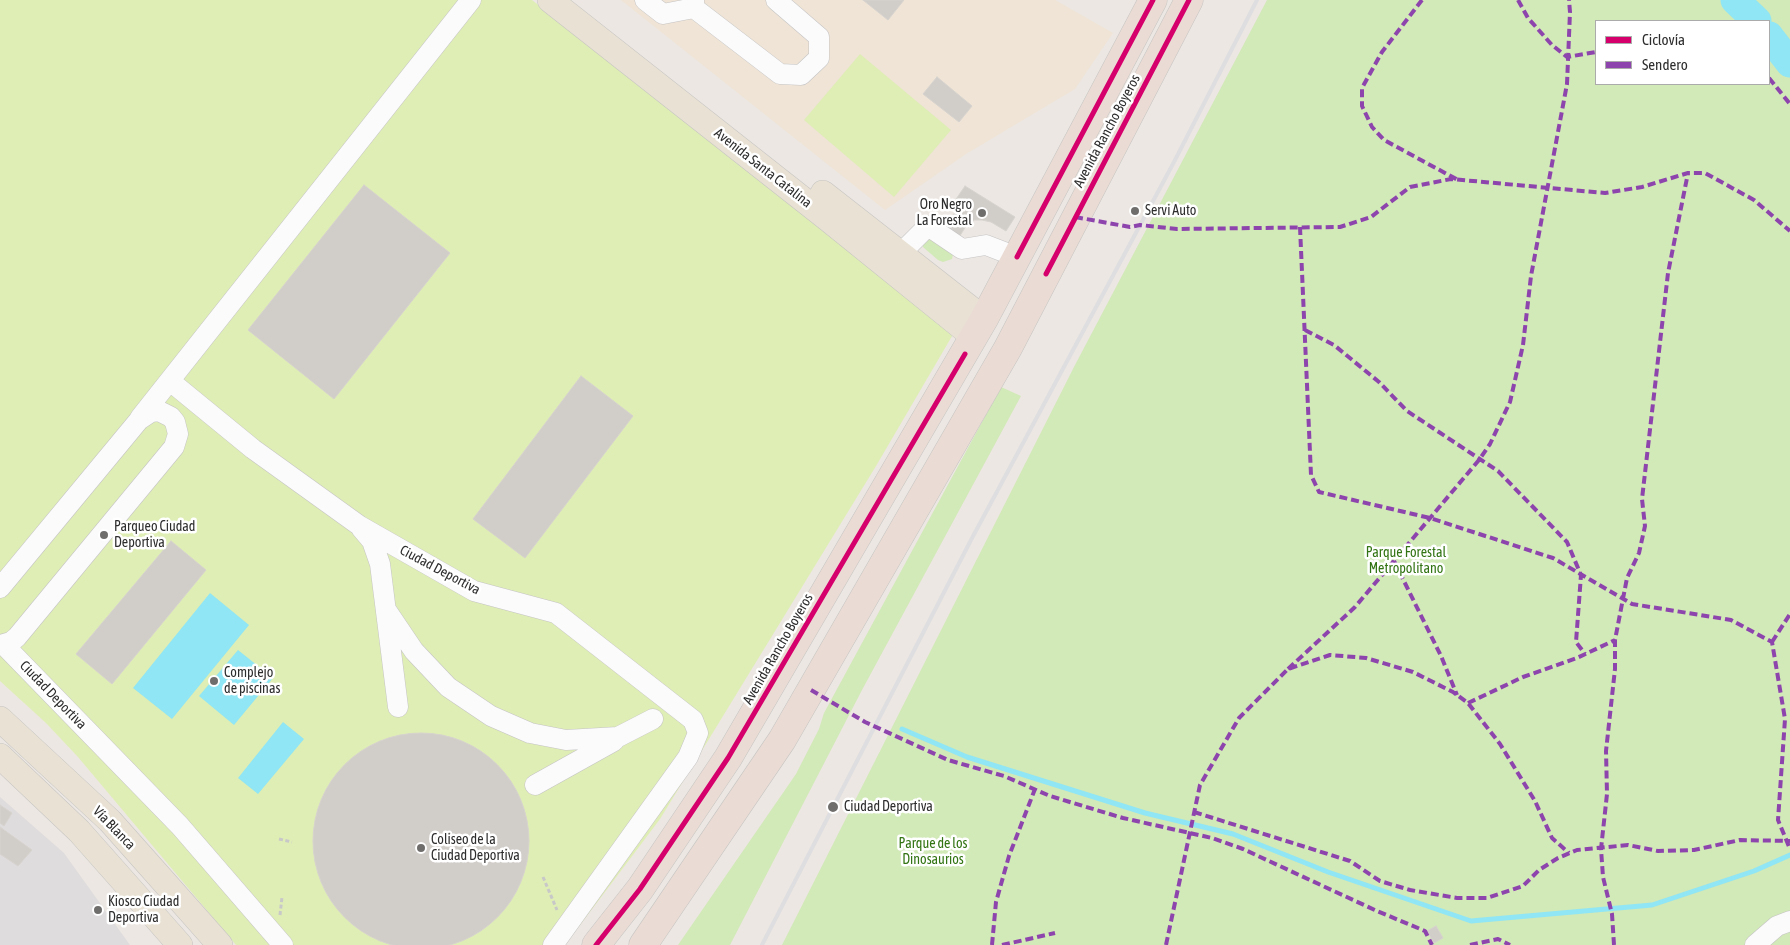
<!DOCTYPE html>
<meta charset="utf-8">
<style>
body{margin:0}
#map{position:relative;width:1790px;height:945px;overflow:hidden;background:#ece7e2;font-family:"Asap Condensed",sans-serif}
canvas{display:block}
.legend{position:absolute;left:1595px;top:20px;width:175px;height:65px;box-sizing:border-box;background:#fff;border:1px solid #ababab;margin:0;padding:6px 9px;list-style:none;font-size:15px;color:#2d2d2d}
.legend li{display:flex;align-items:center;gap:10px;height:25px}
.legend b{width:25px;border:1px solid #ababab}
</style>
<div id="map">
<canvas width="1790" height="945"></canvas>
<ul class="legend">
<li><b style="height:6px;background:#d6006c"></b>Ciclovía</li>
<li><b style="height:6px;background:#8e44ad"></b>Sendero</li>
</ul>
</div>
<script>
const g = document.querySelector('canvas').getContext('2d');
g.lineJoin = 'round';
function fill(path, color) {
  g.fillStyle = color;
  g.fill(path, 'evenodd');
}
function shape(rows) {
  const path = new Path2D();
  for (const r of rows) {
    if (r.length === 3) {
      path.moveTo(r[0] + r[2], r[1]);
      path.arc(r[0], r[1], r[2], 0, 2 * Math.PI);
      continue;
    }
    path.moveTo(r[0], r[1]);
    for (let i = 2; i < r.length; i += 2) path.lineTo(r[i], r[i + 1]);
  }
  return path;
}
function trace(path, color, width, dash) {
  g.strokeStyle = color;
  g.lineWidth = width;
  g.lineCap = dash ? 'butt' : 'round';
  g.setLineDash(dash || []);
  g.stroke(path);
}
function write(font, color, halo, rows, align = 'center') {
  g.font = font + ' "Asap Condensed",sans-serif';
  g.lineWidth = 5;
  g.setLineDash([]);
  g.textBaseline = 'middle';
  g.strokeStyle = halo;
  g.fillStyle = color;
  for (const [text, x, y, turn = 0] of rows) {
    g.save();
    g.translate(x, y);
    g.rotate((+turn || 0) * Math.PI / 180);
    g.textAlign = isNaN(turn) ? turn : align;
    if (halo) g.strokeText(text, 0, 0);
    g.fillText(text, 0, 0);
    g.restore();
  }
}
const industrial = shape([
 [0,797,64,853,130,945,0,945]
]);
const education = shape([
 [621,0,1055,0,1113,33,1075,89,966,154,885,210]
]);
const green = shape([
 [1267,0,1790,0,1790,945,782,945,1075,365],
 [1596,21,1769,21,1769,84,1596,84],
 [927,239,934,239,953,254,952,259,943,262,938,260,923,247,923,242],
 [1001,387,1021,396,862,690,730,945,678,945,796,774,819,729,824,713]
]);
const pitch = shape([
 [0,0,532,0,955,331,876,466,660,819,565,945,236,945,78,757,46,723,0,681],
 [860,54,951,130,894,197,804,120]
]);
const water = shape([
 [210,593,249,625,172,719,133,688],
 [238,650,273,678,234,725,199,696],
 [283,722,304,739,258,794,238,778]
]);
const stream = shape([
 [902,729,967,757,1145,813,1233,834,1328,872,1471,921,1652,905,1754,871,1790,855]
]);
const river = shape([
 [1735,0,1757,21],
 [1769,36,1790,63]
]);
const building = shape([
 [863,0,904,0,888,20,863,0],
 [937,77,972,106,959,122,923,94,937,77],
 [364,185,450,253,334,399,248,330,364,185],
 [965,186,1015,217,1006,231,991,222,982,220,974,220,966,226,958,239,944,230,957,209,952,205,965,186],
 [581,376,633,416,525,558,473,519,581,376],
 [171,541,206,570,112,684,76,654,171,541],
 [421,841,108],
 [0,805,12,813,4,826,0,823,0,805],
 [0,827,32,850,18,866,0,854,0,827],
 [1436,926,1443,938,1434,943,1427,931,1436,926]
]);
const path = shape([
 [279,839,292,842],
 [543,877,557,910],
 [280,915,282,897]
]);
const minor = shape([
 [645,0,663,14,694,8,694,0],
 [694,8,780,74,801,75,819,58,819,37,776,0],
 [900,254,928,226,962,249,986,245,1017,257],
 [170,381,253,449,360,526,474,591,556,613,693,720,698,733,688,757,553,945],
 [140,418,471,0],
 [361,528,372,541,380,564,398,707],
 [0,588,139,420,151,412,159,411,171,417,175,422,178,434,174,447,17,637,11,642,0,645],
 [387,611,414,651,448,687,491,716,530,733,566,740,618,737,653,719],
 [4,645,180,826,283,945],
 [535,785,614,741],
 [1755,945,1777,926,1790,921]
]);
const major = shape([
 [550,0,828,219,974,337],
 [823,193,984,319],
 [0,719,110,821,220,945],
 [0,756,79,831,180,945]
]);
const highway = shape([
 [596,945,640,889,728,758,984,319,1153,0],
 [643,945,782,740,1008,348,1189,0]
]);
const rail = shape([
 [762,945,971,540,1174,162,1257,0]
]);
const quiet = shape([
 [1422,0,1382,52,1362,88,1362,106,1372,127,1384,140,1458,180],
 [1518,0,1528,18,1552,45,1567,57,1596,52],
 [1769,78,1790,104],
 [1075,217,1130,227,1140,225,1177,229,1340,227,1371,217,1410,187,1451,179,1605,193,1642,187,1688,173,1705,173,1754,200,1790,231],
 [1300,227,1311,475,1319,492,1430,518,1553,558,1632,604,1731,620,1772,642,1785,719,1778,820,1790,849],
 [1305,330,1334,345,1379,382,1407,411,1498,471,1567,542,1581,575,1576,642,1585,654],
 [1394,561,1441,656,1457,695],
 [1772,642,1790,614],
 [1288,669,1355,607,1479,460,1490,444,1510,402,1523,345,1531,276,1567,84,1570,12,1569,0],
 [811,690,865,722,948,760,1004,776,1050,796,1123,818,1212,838,1243,849,1377,911,1425,931,1432,945],
 [1468,703,1523,677,1577,658,1615,640],
 [1194,812,1350,861,1380,881,1410,890,1457,898,1487,898,1523,886,1539,870,1558,858,1577,850,1628,845,1658,851,1694,850,1740,840,1790,841],
 [992,945,996,902,1009,856,1035,789],
 [1002,945,1055,933],
 [1166,945,1200,785,1239,718,1288,669,1330,655,1366,658,1413,672,1453,692,1468,703,1500,744,1535,801,1552,838,1569,853],
 [1470,945,1498,939,1510,945],
 [1614,945,1612,914,1603,877,1601,849,1607,794,1606,751,1615,669,1615,640,1627,578,1639,553,1645,526,1642,499,1668,273,1688,173]
]);
const cycleway = shape([
 [1017,257,1153,0],
 [1046,274,1189,0],
 [596,945,640,889,728,758,965,354]
]);
const markers = [
 [1135,211,5,"#706e6c"],
 [982,213,5,"#706e6c"],
 [104,535,5,"#706e6c"],
 [214,681,5,"#706e6c"],
 [833,807,6,"#706e6c"],
 [421,848,5,"#706e6c"],
 [98,910,5,"#706e6c"]
];
const streetNames = [
 ["Avenida Rancho Boyeros",1107,131,-62],
 ["Avenida Santa Catalina",763,168,38],
 ["Ciudad Deportiva",440,570,28],
 ["Avenida Rancho Boyeros",778,649,-60],
 ["Ciudad Deportiva",53,695,46],
 ["Vía Blanca",114,828,46]
];
const poiNames = [
 ["Oro Negro",972,205,"right"],
 ["La Forestal",972,221,"right"],
 ["Servi Auto",1145,211],
 ["Parqueo Ciudad",114,527],
 ["Deportiva",114,543],
 ["Complejo",224,673],
 ["de piscinas",224,689],
 ["Ciudad Deportiva",844,807],
 ["Coliseo de la",431,840],
 ["Ciudad Deportiva",431,856],
 ["Kiosco Ciudad",108,902],
 ["Deportiva",108,918]
];
const parkNames = [
 ["Parque Forestal",1406,553],
 ["Metropolitano",1406,569],
 ["Parque de los",933,844],
 ["Dinosaurios",933,860]
];
fill(industrial, '#dfdcde');
fill(education, '#efe4d6');
fill(green, '#d2e9b8');
fill(pitch, '#dfeeb5');
fill(water, '#90e6f4');
trace(stream, '#90e6f4', 5);
trace(river, '#90e6f4', 29);
fill(building, '#d1cdc9');
trace(building, '#d7d3ce', 1);
trace(minor, '#c5c4c4', 21);
trace(major, '#c6c4c3', 26);
trace(highway, '#c6c4c3', 29);
trace(path, '#c8c8c8', 3, [4, 2.5]);
trace(minor, '#fcfbfb', 20);
trace(major, '#e9e2d4', 25);
trace(highway, '#eadcd4', 28);
trace(rail, '#dedee0', 4);
trace(quiet, '#8e44ad', 4, [8, 4]);
trace(cycleway, '#d6006c', 5);
for (const [x, y, r, color] of markers) {
  const dot = new Path2D();
  dot.arc(x, y, r, 0, 2 * Math.PI);
  g.fillStyle = color;
  g.fill(dot);
  trace(dot, '#fff', 2);
}
write('14px', '#2d2d2d', '#fff', streetNames);
write('14px', '#2d2d2d', '#fff', poiNames, 'left');
write('14px', '#327413', '#fff', parkNames);
</script>
